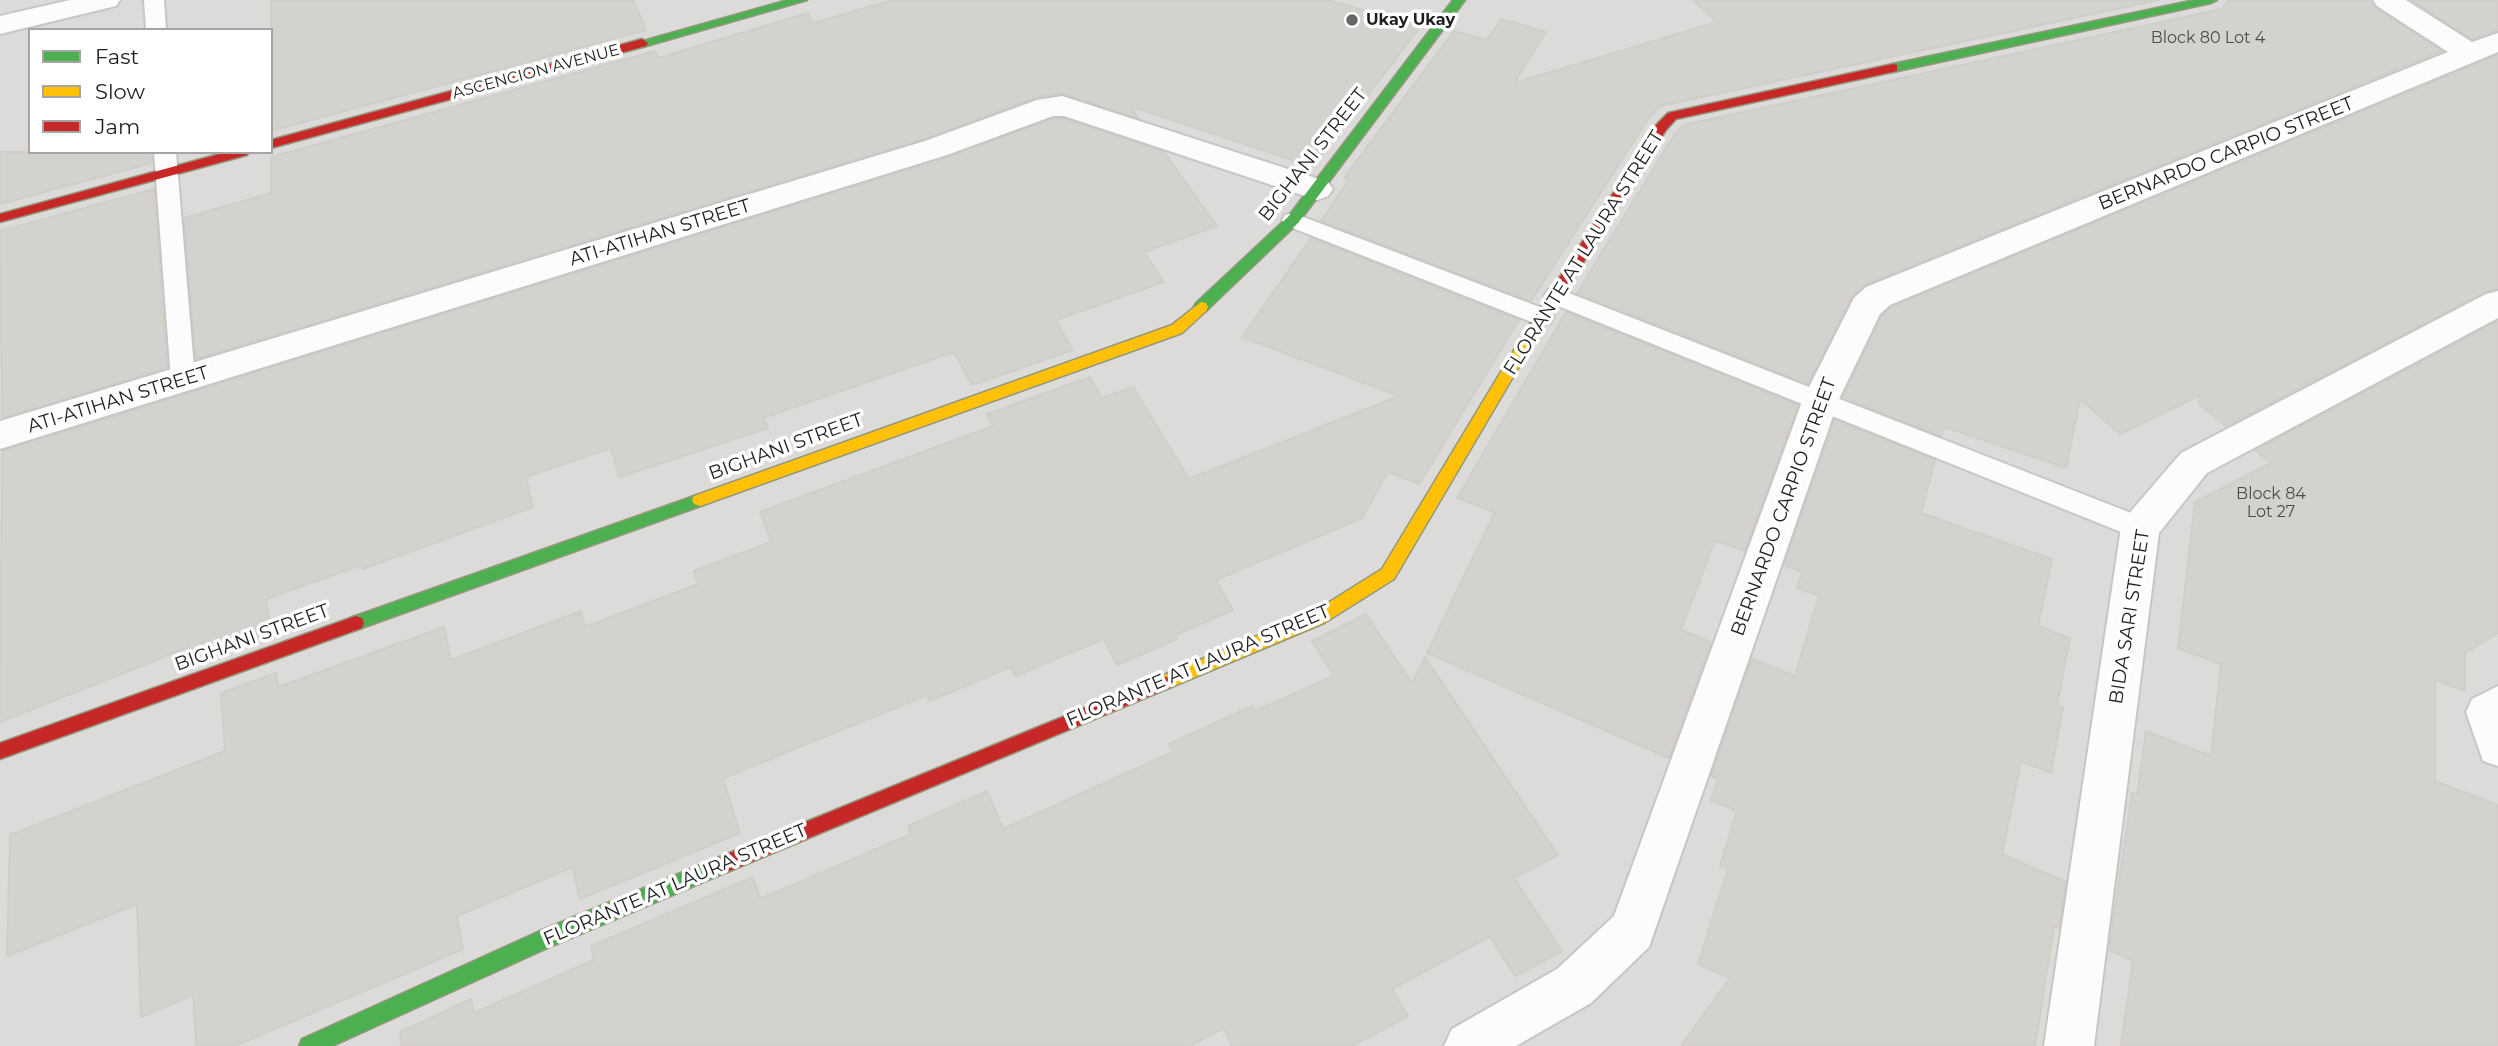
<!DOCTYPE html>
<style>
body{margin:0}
#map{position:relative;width:2498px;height:1046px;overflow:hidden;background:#edece8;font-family:Montserrat,sans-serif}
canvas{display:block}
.legend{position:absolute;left:28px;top:28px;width:245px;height:126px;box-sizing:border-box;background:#fff;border:2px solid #a5a5a5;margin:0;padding:9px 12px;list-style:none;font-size:21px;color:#1f1f1f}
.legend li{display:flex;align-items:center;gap:14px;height:35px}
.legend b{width:35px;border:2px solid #a5a5a5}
</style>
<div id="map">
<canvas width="2498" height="1046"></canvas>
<ul class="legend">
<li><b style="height:9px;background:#4caf50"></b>Fast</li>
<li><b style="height:9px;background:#ffc107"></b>Slow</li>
<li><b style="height:9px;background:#c62828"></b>Jam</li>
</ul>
</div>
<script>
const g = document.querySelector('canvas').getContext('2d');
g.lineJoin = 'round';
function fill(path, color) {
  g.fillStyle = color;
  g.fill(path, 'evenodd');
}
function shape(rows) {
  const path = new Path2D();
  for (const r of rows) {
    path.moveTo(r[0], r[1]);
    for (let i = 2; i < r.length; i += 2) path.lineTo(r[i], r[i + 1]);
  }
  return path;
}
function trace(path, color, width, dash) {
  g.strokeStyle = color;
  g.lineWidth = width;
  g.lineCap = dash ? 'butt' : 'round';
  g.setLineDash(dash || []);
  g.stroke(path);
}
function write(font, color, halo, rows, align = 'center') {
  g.font = font + ' Montserrat,sans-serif';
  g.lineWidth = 7;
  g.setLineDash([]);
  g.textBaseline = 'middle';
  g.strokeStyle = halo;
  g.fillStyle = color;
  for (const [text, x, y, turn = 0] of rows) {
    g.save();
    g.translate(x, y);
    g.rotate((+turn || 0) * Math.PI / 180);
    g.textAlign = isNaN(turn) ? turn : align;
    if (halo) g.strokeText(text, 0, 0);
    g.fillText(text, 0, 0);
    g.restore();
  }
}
const residential = shape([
 [0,0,2498,0,2498,1046,0,1046],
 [30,30,271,30,271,152,30,152]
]);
const building = shape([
 [271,0,633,0,646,30,271,131,271,0],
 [893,0,1327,0,1378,14,1380,10,1424,22,1313,167,1130,106,1138,118,1063,94,1037,97,924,139,196,359,184,218,271,193,271,157,655,51,658,58,808,13,813,23,893,0],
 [1693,0,2159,0,1660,106,1648,119,1531,301,1321,221,1349,179,1344,178,1454,31,1487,40,1501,19,1546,32,1514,83,1717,22,1693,0],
 [2228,0,2370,0,2376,8,2442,51,1865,285,1852,297,1808,384,1577,293,1674,135,1683,125,2222,9,2228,0],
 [2411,0,2498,0,2498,31,2472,39,2411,0],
 [2498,55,2498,289,2485,292,2226,426,2199,404,2201,395,2120,434,2080,399,2066,468,1944,427,1941,436,1843,397,1882,316,1891,307,2498,55],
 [1053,119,1064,119,1163,151,1217,226,1144,252,1164,282,1056,320,1073,350,972,385,954,352,763,418,768,428,619,477,611,448,526,477,533,507,363,569,362,565,266,599,271,633,217,652,217,646,190,656,189,647,0,722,2,451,948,157,1053,119],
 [0,152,151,152,152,163,0,204,0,152],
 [154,189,167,368,2,418,0,231,154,189],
 [1311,238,1519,320,1419,484,1388,472,1362,518,1216,580,1233,610,1175,635,1177,639,1117,665,1104,639,1015,676,1011,667,930,701,927,695,736,773,723,779,740,833,580,899,572,867,457,916,463,949,235,1046,196,1046,193,995,141,1017,137,904,7,956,10,835,225,751,221,693,276,673,278,687,444,627,451,660,581,611,585,627,698,584,694,571,771,542,760,512,993,426,987,414,1090,377,1102,398,1133,387,1189,479,1399,396,1242,337,1311,238],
 [1566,312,1798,405,1745,551,1715,540,1681,630,1711,642,1669,758,1427,653,1495,512,1457,498,1566,312],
 [2498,321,2498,633,2465,653,2465,691,2435,680,2435,781,2498,805,2498,1046,2121,1046,2133,961,2109,950,2132,793,2137,795,2146,731,2211,756,2221,664,2178,648,2195,502,2271,463,2255,450,2498,321],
 [1835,420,1935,460,1921,513,2052,559,2038,626,2070,638,2057,705,2063,707,2051,773,2021,761,2002,854,2066,882,2059,929,2054,926,2035,1046,1681,1046,1730,978,1698,964,1728,869,1720,866,1737,811,1711,800,1718,779,1711,776,1752,659,1795,676,1819,596,1797,588,1802,572,1784,565,1835,420],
 [1366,614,1412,683,1425,657,1558,855,1514,878,1562,951,1515,976,1490,936,1392,989,1408,1016,1352,1046,1232,1046,1224,1028,1190,1046,400,1046,402,1045,400,1032,471,999,474,1013,594,960,591,946,753,877,760,899,911,834,908,826,987,791,1003,829,1173,752,1169,744,1252,706,1255,711,1334,676,1312,641,1366,614]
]);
const lane = shape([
 [144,0,164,0,166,30,146,30,144,0],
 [154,152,176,152,195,380,192,386,183,389,174,386,171,380,154,152],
 [1293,213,1550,311,1554,317,1550,323,1542,325,1534,323,1285,225,1282,220,1285,215,1293,213],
 [1556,288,2149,520,2153,528,2149,536,2140,539,2131,536,1548,302,1544,296,1548,290,1556,288]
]);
const street = shape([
 [70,0,120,0,116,6,0,34,0,16,70,0],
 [2373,0,2406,0,2472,42,2498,33,2498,52,1890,305,1880,314,1839,399,1649,947,1591,1003,1516,1046,1444,1046,1452,1029,1557,969,1614,916,1803,399,1854,298,1866,287,2448,52,2377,6,2373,0],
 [1062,96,1328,182,1333,189,1328,196,1317,200,1064,116,1053,116,947,155,0,449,0,421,925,141,1037,100,1062,96],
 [2498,291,2498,318,2207,473,2159,533,2094,1046,2044,1046,2121,528,2126,517,2181,453,2486,294,2498,291],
 [2498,686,2498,766,2483,761,2466,712,2472,699,2498,686]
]);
const fast = shape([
 [788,0,807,0,646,46,642,47,636,43,788,0],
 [1453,0,1465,0,1298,223,1206,311,1196,311,1194,307,1196,303,1288,217,1453,0],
 [2195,0,2217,0,2211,3,1893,72,1887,68,1893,64,2195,0],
 [700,494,706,496,708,500,706,504,356,630,350,628,348,623,350,618,700,494],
 [727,854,734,857,736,863,734,869,554,945,332,1046,299,1046,302,1039,540,931,727,854]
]);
const slow = shape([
 [1201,302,1206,303,1208,307,1206,311,1182,333,706,504,700,506,694,504,692,500,694,496,1172,325,1201,302],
 [1533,326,1540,331,1394,579,1324,623,1169,688,1163,690,1157,688,1154,683,1157,678,1312,613,1382,569,1528,327,1533,326]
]);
const jam = shape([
 [642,39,648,43,646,46,271,148,271,140,642,39],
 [1893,64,1897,65,1897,71,1676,119,1666,130,1538,335,1528,335,1526,331,1528,327,1657,124,1668,113,1893,64],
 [227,152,249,152,247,155,0,222,0,214,227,152],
 [356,616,362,618,364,623,362,628,0,759,0,743,356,616],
 [1163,676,1169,678,1172,683,1169,688,727,872,720,869,718,863,720,857,1163,676]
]);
const markers = [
 [1352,20,7,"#676765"]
];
const farPoinames = [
 ["Ukay Ukay",1366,20]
];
const numberNames = [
 ["Block 80 Lot 4",2208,38],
 ["Block 84",2271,494],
 ["Lot 27",2271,512]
];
const farStreetnames = [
 ["ASCENCION AVENUE",536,72,-15]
];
const streetNames = [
 ["BERNARDO CARPIO STREET",2226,154,-22],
 ["BIGHANI STREET",1313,155,-52],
 ["ATI-ATIHAN STREET",660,233,-17],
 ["FLORANTE AT LAURA STREET",1584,253,-58],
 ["ATI-ATIHAN STREET",118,400,-17],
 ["BIGHANI STREET",786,447,-20],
 ["BERNARDO CARPIO STREET",1784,507,-70],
 ["BIDA SARI STREET",2130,617,-81],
 ["BIGHANI STREET",252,638,-20],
 ["FLORANTE AT LAURA STREET",1198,666,-23],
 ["FLORANTE AT LAURA STREET",675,885,-23]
];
fill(residential, '#dcdbd9');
fill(building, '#d4d2cf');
trace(building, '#d1cec9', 2);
trace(lane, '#c6c6c4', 4);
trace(street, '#c6c6c4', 4);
trace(fast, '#94987e', 3);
trace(slow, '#94987e', 3);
trace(jam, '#94987e', 3);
fill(lane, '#fcfcfc');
fill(street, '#fcfcfc');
fill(fast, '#4caf50');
fill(slow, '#ffc107');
fill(jam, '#c62828');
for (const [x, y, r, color] of markers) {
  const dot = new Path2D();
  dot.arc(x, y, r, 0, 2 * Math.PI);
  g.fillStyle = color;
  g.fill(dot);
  trace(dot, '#fff', 2.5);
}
write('bold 16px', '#1f1f1f', '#fff', farPoinames, 'left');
write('16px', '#4c4c4b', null, numberNames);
write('16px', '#1f1f1f', '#fff', farStreetnames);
write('19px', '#1f1f1f', '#fff', streetNames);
</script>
